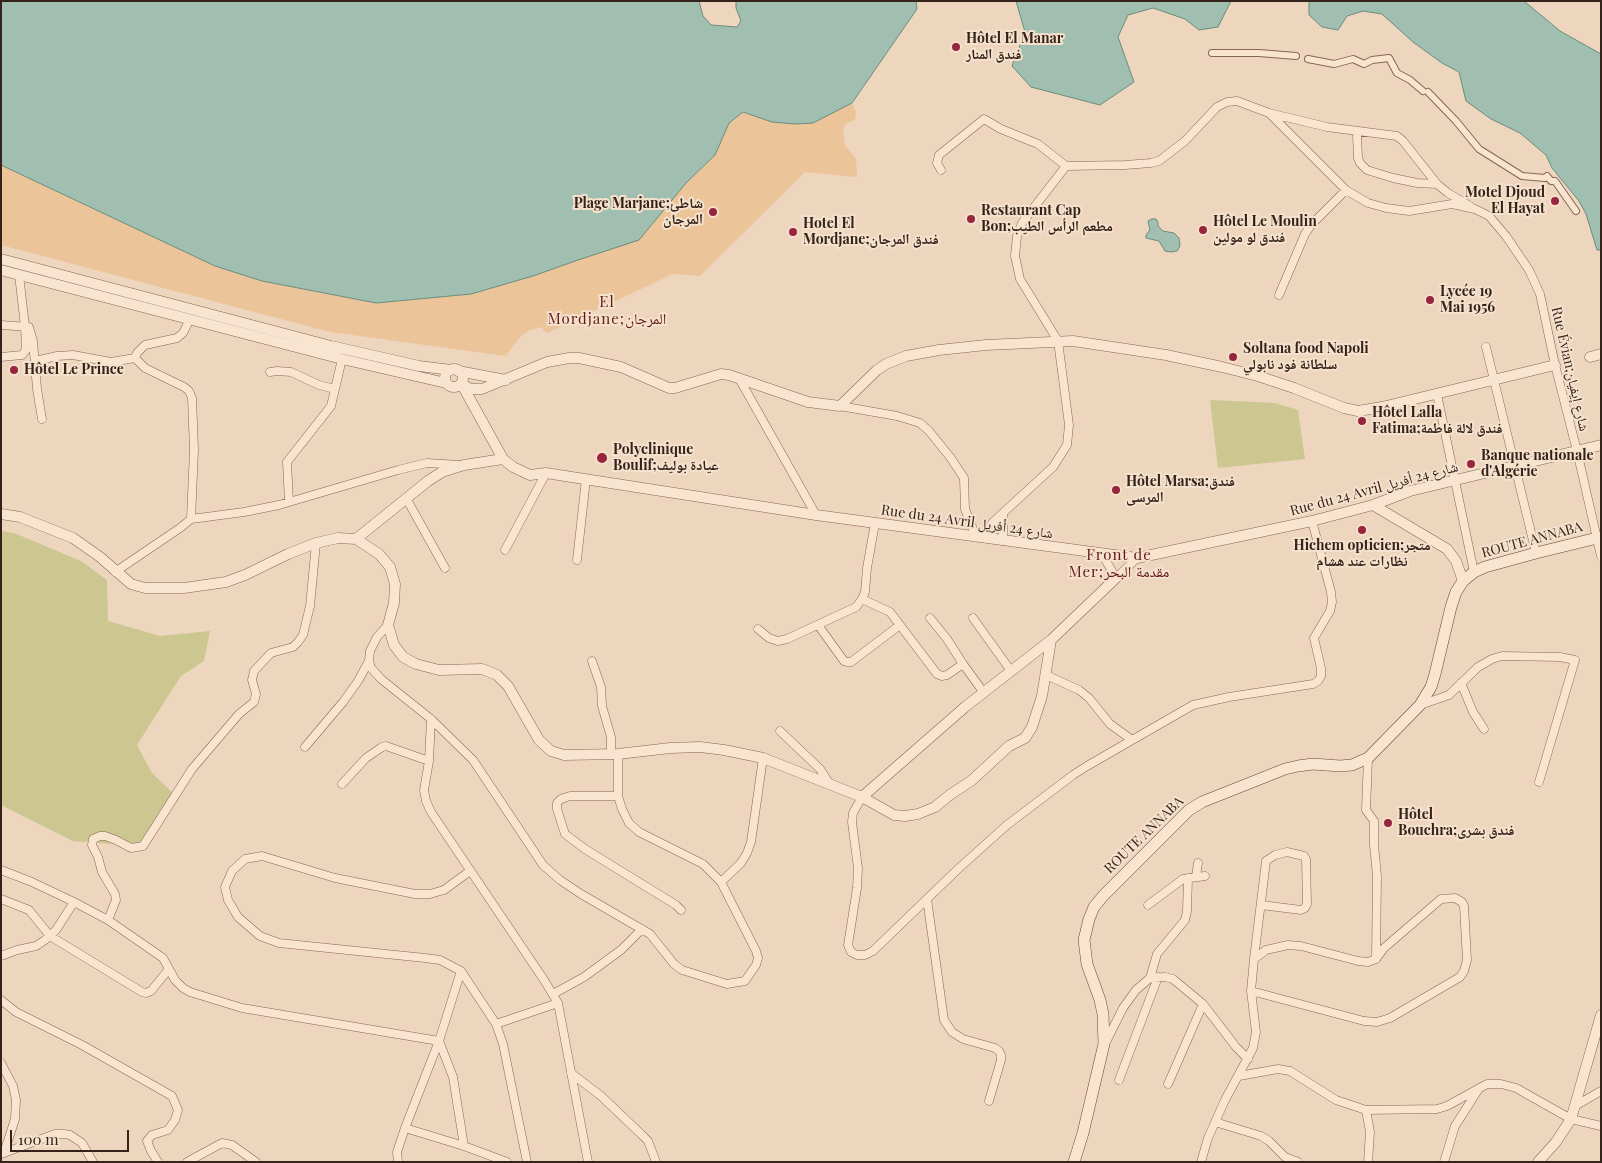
<!DOCTYPE html>
<meta charset="utf-8">
<style>
body{margin:0}
#map{position:relative;width:1602px;height:1163px;overflow:hidden;background:#eed5bd;font-family:"Playfair Display",serif}
canvas{display:block}
.frame{position:absolute;inset:0;border:2px solid #35221b;pointer-events:none}
.scale{position:absolute;left:10px;top:1130px;width:119px;height:22px;box-sizing:border-box;border:2px solid #35221b;border-top:0;padding-left:6px;font-size:15px;line-height:18px;white-space:nowrap;color:#35221b;-webkit-text-stroke:4px #f5e1cc;paint-order:stroke}
</style>
<div id="map">
<canvas width="1602" height="1163"></canvas>
<div class="frame"></div>
<div class="scale">100 m</div>
</div>
<script>
const g = document.querySelector('canvas').getContext('2d');
g.lineJoin = 'round';
function fill(path, color) {
  g.fillStyle = color;
  g.fill(path, 'evenodd');
}
function shape(rows) {
  const path = new Path2D();
  for (const r of rows) {
    if (r.length === 3) {
      path.moveTo(r[0] + r[2], r[1]);
      path.arc(r[0], r[1], r[2], 0, 2 * Math.PI);
      continue;
    }
    path.moveTo(r[0], r[1]);
    for (let i = 2; i < r.length; i += 2) path.lineTo(r[i], r[i + 1]);
  }
  return path;
}
function trace(path, color, width, dash) {
  g.strokeStyle = color;
  g.lineWidth = width;
  g.lineCap = dash ? 'butt' : 'round';
  g.setLineDash(dash || []);
  g.stroke(path);
}
function write(font, color, halo, rows, align = 'center') {
  g.font = font + ' "Playfair Display","Noto Naskh Arabic",serif';
  g.lineWidth = 4;
  g.setLineDash([]);
  g.textBaseline = 'middle';
  g.strokeStyle = halo;
  g.fillStyle = color;
  for (const [text, x, y, turn = 0] of rows) {
    g.save();
    g.translate(x, y);
    g.rotate((+turn || 0) * Math.PI / 180);
    g.textAlign = isNaN(turn) ? turn : align;
    if (halo) g.strokeText(text, 0, 0);
    g.fillText(text, 0, 0);
    g.restore();
  }
}
const green = shape([
 [1210,400,1275,403,1298,410,1305,459,1218,468],
 [1,531,14,533,81,561,107,580,108,621,160,636,210,631,204,661,181,676,137,745,152,773,179,799,142,846,73,841,1,805]
]);
const sand = shape([
 [852,103,856,112,855,120,846,124,843,130,845,145,856,159,857,177,805,172,700,276,673,274,547,333,541,327,530,330,519,338,506,356,330,332,1,245,1,165,215,266,262,281,376,303,471,294,533,276,578,260,686,183,715,155,729,123,743,112,772,122,813,123]
]);
const water = shape([
 [1,1,699,1,703,16,711,25,737,27,741,21,736,8,736,1,916,1,917,9,852,103,813,123,795,124,772,122,743,112,729,123,715,155,686,183,639,240,578,260,533,276,471,294,376,303,262,281,215,266,1,165,1,1],
 [1016,1,1231,1,1218,27,1199,30,1185,19,1153,8,1128,15,1118,37,1134,82,1100,105,1031,87,1012,66,1025,32,1016,1],
 [1309,1,1524,1,1560,31,1601,54,1601,250,1597,250,1586,214,1579,201,1552,168,1546,155,1520,133,1491,119,1466,101,1459,72,1442,63,1413,42,1382,14,1363,11,1347,16,1338,30,1322,27,1309,15,1309,1],
 [1152,219,1156,219,1158,222,1158,226,1163,231,1174,233,1179,238,1180,246,1177,251,1171,252,1165,251,1159,241,1146,238,1146,235,1150,230,1148,221,1152,219]
]);
const pedestrian = shape([
 [1212,53,1259,53,1296,56],
 [1308,59,1334,64,1353,59,1364,64,1372,60,1389,58,1397,73,1410,80,1423,91],
 [1428,92,1456,121,1479,149,1522,176,1545,178,1547,176,1551,181,1555,181,1576,211]
]);
const minor = shape([
 [1269,113,1327,127,1397,136,1403,141,1437,184,1448,193,1470,206],
 [1355,131,1357,135,1358,158,1360,163,1367,170,1393,178,1417,183,1437,184],
 [1066,166,1125,165,1151,163,1159,161,1185,141,1217,107,1227,102,1237,101,1269,113,1346,190,1368,203,1386,208,1409,211,1452,204,1475,209,1489,216,1506,236,1529,270,1540,294,1555,365,1577,451,1601,556],
 [941,170,937,163,939,155,984,119,1001,129,1038,144,1066,166],
 [1279,295,1305,234,1311,225,1346,190],
 [190,319,183,333,177,338,145,345,137,353,135,358,145,368,184,387,189,391,192,398,194,450,191,519],
 [1,325,29,327,33,341,37,389,42,419],
 [1486,347,1536,553],
 [1,357,22,355,26,350,25,326,19,275],
 [35,361,57,356,73,355,111,362,135,358],
 [270,372,277,371,291,372,319,385,335,389],
 [740,380,816,515],
 [1437,394,1474,572],
 [840,406,897,416,920,423,929,431,950,457,964,478,965,509,976,537],
 [406,498,445,568],
 [289,502,287,462,331,406,342,359],
 [985,538,992,523,1053,467,1067,445,1069,425,1058,341,1020,279,1015,256,1017,236,1022,223,1066,166],
 [1003,541,1003,515],
 [505,550,546,473],
 [1102,554,1116,578,1137,558],
 [577,560,586,479],
 [115,572,180,528,191,519,244,512,279,505,398,470,427,463,459,465],
 [862,599,890,612,937,674,942,676,947,675,963,664],
 [930,618,947,639,963,664,984,693],
 [973,618,1011,671],
 [388,625,377,637,370,651,369,661,371,668,381,679,431,719,473,760,543,865,560,880,581,894,650,934,674,964,682,970,727,984,745,981,756,965,758,958,756,951,721,882,741,863,747,853,751,842,763,758],
 [818,625,844,661,847,662,851,662,900,625],
 [758,629,769,638,778,641,787,639,856,607,862,599,865,592,867,568,875,523],
 [592,661,601,687,602,706,611,737,611,754],
 [1046,675,1079,690,1089,698,1110,724,1132,740],
 [1461,683,1473,712,1484,729],
 [1420,705,1449,695,1478,667,1492,659,1502,656,1560,657,1575,660,1539,782],
 [431,719,429,761,424,790,426,801,431,812,544,980,558,1003,588,1162],
 [780,731,820,769,829,783],
 [305,747,343,702,358,681,369,661],
 [618,754,618,796,622,809,629,823,639,832,703,864,721,882],
 [1368,758,1366,810,1374,821,1374,845,1377,876,1376,959],
 [342,784,366,758,382,747,386,746,429,761],
 [618,796,570,796,561,799,557,803,557,809,565,834,585,849,676,905,681,910],
 [862,797,853,813,852,822,858,868,857,888,848,945,851,952,857,955,865,955,873,951,958,869,1007,825,1073,775,1087,766,1193,705,1229,697,1313,684,1318,681,1321,676,1321,668,1314,638,1330,611,1332,602,1331,592,1312,521],
 [1,870,32,882,74,902,108,920,163,958,175,980,183,988,190,992,242,1008,439,1041,453,1077,464,1146],
 [470,871,444,890,430,894,415,894,335,878,262,856,245,859,232,871,225,887,228,900,238,917,260,936,279,943,425,958,440,960,461,971,496,1024,503,1044,527,1162],
 [1196,876,1198,863],
 [1,899,29,910,50,936,142,992,146,993,151,991,169,969],
 [927,899,944,1020,952,1032,963,1039,995,1048,999,1051,1001,1055,1001,1060,989,1101],
 [1148,905,1183,879,1205,876],
 [108,920,116,900,115,894,102,872,98,857,92,845,93,839,100,836,105,836,116,840,131,848,143,846,192,769,239,714,254,702,256,694,252,680,254,671,271,653,293,647,298,642,303,635,310,606,316,543],
 [1,956,17,950,36,946,45,940,56,930,74,902],
 [1254,959,1266,861,1275,855,1287,852,1304,856,1306,859,1307,904,1305,908,1301,910,1261,905],
 [1150,978,1157,954,1185,920,1187,911,1188,878],
 [553,994,584,977,621,950,642,929],
 [1,1000,16,1012,82,1045,172,1096,178,1110,175,1120,168,1130,152,1135,147,1141,151,1151,158,1162],
 [496,1024,558,1003],
 [1106,1042,1123,1008,1136,990,1150,978,1165,977,1173,979,1203,1004,1236,1047,1248,1059],
 [1,1063,13,1086,16,1100,15,1119,4,1153],
 [571,1073,601,1096,641,1134,648,1141,656,1162],
 [1239,1076,1278,1069,1290,1071,1336,1100,1366,1110,1370,1132,1368,1162],
 [1119,1080,1158,977],
 [1168,1084,1203,1004],
 [1575,1106,1601,1091],
 [1366,1110,1437,1109,1447,1106,1487,1084,1501,1084,1516,1088,1571,1119,1601,1126],
 [1215,1122,1261,1136,1269,1141,1285,1157,1298,1162],
 [405,1128,464,1146,507,1162],
 [1,1154,55,1134,64,1134,70,1135,82,1143,93,1162],
 [187,1162,222,1143,232,1145,256,1162],
 [398,1162,397,1152,405,1128,439,1041,461,971],
 [1201,1162,1208,1138,1225,1100,1253,1048,1256,1032,1251,991,1254,959,1266,950,1288,945,1301,946,1358,961,1368,962,1376,959,1384,948,1441,899,1455,898,1462,902,1464,906,1467,960,1464,971,1460,977,1390,1018,1377,1022,1364,1021,1251,991],
 [1444,1162,1455,1126,1478,1090]
]);
const tertiary = shape([
 [1,259,331,346,419,366,451,370],
 [1,270,342,359,446,383],
 [1590,357,1601,354],
 [454,378,9],
 [458,371,506,380],
 [461,383,503,459,513,467,530,475,546,473,578,478,816,515,1137,558,1312,521,1373,505,1410,491,1601,445],
 [462,384,471,389,482,389,547,362,569,358,579,358,621,367,669,388,675,388,721,374,729,375,808,402,840,406,877,370,886,364,906,356,939,350,986,345,1073,341,1166,355,1222,367,1258,376,1294,388,1344,408,1358,411,1382,407,1555,365],
 [1373,505,1447,549,1456,561,1463,581],
 [1,514,20,517,73,538,100,557,131,584,145,588,184,588,226,582,245,575,288,554,316,543,338,538,356,539,379,554,390,567,395,584,394,603,388,625,394,645,403,657,416,664,439,670,482,669,497,675,508,686,539,740,551,751,564,755,618,754,670,748,700,747,724,750,763,758,862,797,965,707,1051,640,1116,578],
 [356,539,428,481,442,472,464,465,503,459],
 [862,797,894,815,905,816,918,814,935,807,951,794,971,781,1009,746,1025,738,1032,727,1042,696,1051,640],
 [1538,1162,1556,1142,1571,1119,1601,1015]
]);
const secondary = shape([
 [1074,1162,1083,1133,1104,1044,1103,1014,1100,1000,1087,964,1084,940,1089,919,1094,907,1103,896,1189,810,1202,802,1285,769,1298,766,1313,764,1340,766,1352,765,1368,758,1420,705,1431,687,1435,674,1451,607,1456,592,1463,581,1474,572,1485,567,1536,553,1601,537]
]);
const markers = [
 [956,47,5,"#96253d"],
 [1555,201,5,"#96253d"],
 [713,212,5,"#96253d"],
 [971,219,5,"#96253d"],
 [1203,230,5,"#96253d"],
 [793,232,5,"#96253d"],
 [1430,300,5,"#96253d"],
 [1233,357,5,"#96253d"],
 [14,370,5,"#96253d"],
 [1362,421,5,"#96253d"],
 [602,458,6,"#96253d"],
 [1471,464,5,"#96253d"],
 [1116,490,5,"#96253d"],
 [1362,530,5,"#96253d"],
 [1388,823,5,"#96253d"]
];
const poiNames = [
 ["Hôtel El Manar",966,39],
 ["فندق المنار",966,55],
 ["Motel Djoud",1545,193,"right"],
 ["El Hayat",1545,209,"right"],
 ["Plage Marjane;شاطئ",703,204,"right"],
 ["المرجان",703,220,"right"],
 ["Restaurant Cap",981,211],
 ["Bon;مطعم الرأس الطيب",981,227],
 ["Hôtel Le Moulin",1213,222],
 ["فندق لو مولين",1213,238],
 ["Hotel El",803,224],
 ["Mordjane;فندق المرجان",803,240],
 ["Lycée 19",1440,292],
 ["Mai 1956",1440,308],
 ["Soltana food Napoli",1243,349],
 ["سلطانة فود نابولي",1243,365],
 ["Hôtel Le Prince",24,370],
 ["Hôtel Lalla",1372,413],
 ["Fatima;فندق لالة فاطمة",1372,429],
 ["Polyclinique",613,450],
 ["Boulif;عيادة بوليف",613,466],
 ["Banque nationale",1481,456],
 ["d'Algérie",1481,472],
 ["Hôtel Marsa;فندق",1126,482],
 ["المرسى",1126,498],
 ["Hichem opticien;متجر",1362,546,"center"],
 ["نظارات عند هشام",1362,562,"center"],
 ["Hôtel",1398,815],
 ["Bouchra;فندق بشرى",1398,831]
];
const streetNames = [
 ["Rue Évian;شارع إيفيان",1570,369,77],
 ["Rue du 24 Avril شارع 24 أفريل",1374,489,-15],
 ["Rue du 24 Avril شارع 24 أفريل",967,522,8],
 ["ROUTE ANNABA",1532,540,-15],
 ["ROUTE ANNABA",1144,835,-44]
];
const neighbourhoodNames = [
 ["El",607,302],
 ["Mordjane;المرجان",607,319],
 ["Front de",1119,555],
 ["Mer;مقدمة البحر",1119,572]
];
fill(green, '#ccc791');
fill(sand, '#ebc499');
fill(water, '#a1bfb0');
trace(water, '#688d7c', 1);
trace(pedestrian, '#866656', 8);
trace(minor, '#866656', 9);
trace(tertiary, '#866656', 11);
trace(secondary, '#674739', 12);
trace(pedestrian, '#f9e4d0', 6);
trace(minor, '#f9e4d0', 8);
trace(tertiary, '#f9e4d0', 10);
trace(secondary, '#f9e4d0', 11);
for (const [x, y, r, color] of markers) {
  const dot = new Path2D();
  dot.arc(x, y, r, 0, 2 * Math.PI);
  g.fillStyle = color;
  g.fill(dot);
  trace(dot, '#f5e1cc', 2);
}
write('bold 14px', '#35221b', '#f5e1cc', poiNames, 'left');
write('14px', '#35221b', '#f5e1cc', streetNames);
g.letterSpacing = '1px';
write('15px', '#621a1a', '#f5e1cc', neighbourhoodNames);
g.letterSpacing = '0px';
</script>
